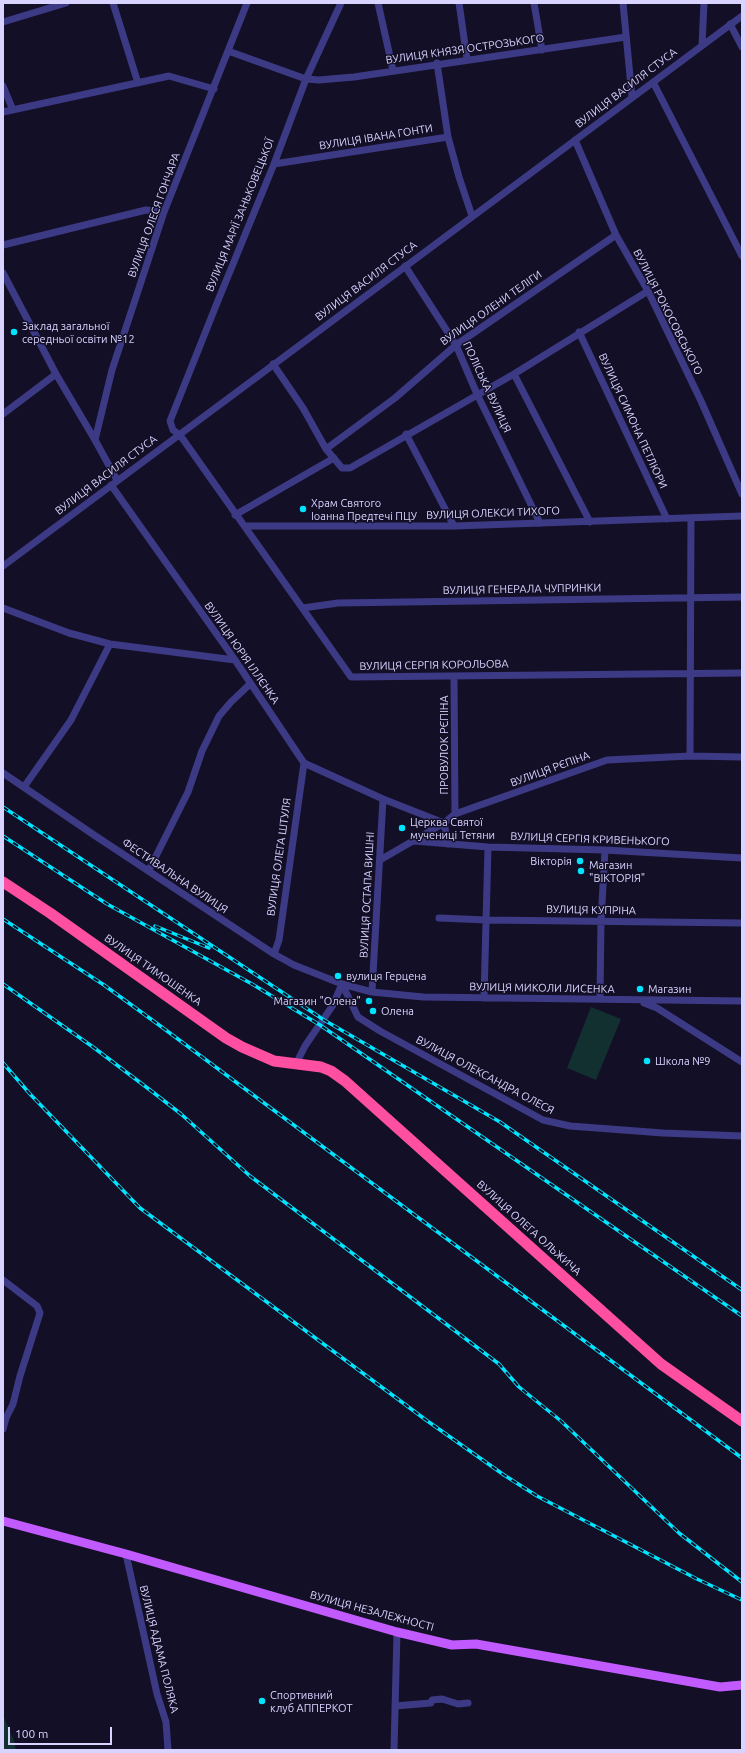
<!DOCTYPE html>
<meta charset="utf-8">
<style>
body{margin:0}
#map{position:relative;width:745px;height:1753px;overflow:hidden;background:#130f26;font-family:Ubuntu,sans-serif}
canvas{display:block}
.frame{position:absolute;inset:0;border:4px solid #d9d4ff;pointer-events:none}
.scale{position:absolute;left:8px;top:1727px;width:104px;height:18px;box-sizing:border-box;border:2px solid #d9d4ff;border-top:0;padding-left:5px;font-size:12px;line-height:14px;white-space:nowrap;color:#d9d4ff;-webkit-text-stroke:3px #130f26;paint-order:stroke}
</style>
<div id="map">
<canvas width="745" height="1753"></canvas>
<div class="frame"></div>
<div class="scale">100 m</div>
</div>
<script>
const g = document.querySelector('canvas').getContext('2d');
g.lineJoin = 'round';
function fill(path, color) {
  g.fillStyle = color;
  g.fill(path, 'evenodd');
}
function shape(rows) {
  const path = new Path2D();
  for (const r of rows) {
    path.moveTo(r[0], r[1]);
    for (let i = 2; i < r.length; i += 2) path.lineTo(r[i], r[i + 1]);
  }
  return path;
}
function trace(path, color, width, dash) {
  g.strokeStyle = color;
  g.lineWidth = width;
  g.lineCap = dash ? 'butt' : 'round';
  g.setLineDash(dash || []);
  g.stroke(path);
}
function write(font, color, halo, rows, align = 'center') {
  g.font = font + ' Ubuntu,sans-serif';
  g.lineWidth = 3;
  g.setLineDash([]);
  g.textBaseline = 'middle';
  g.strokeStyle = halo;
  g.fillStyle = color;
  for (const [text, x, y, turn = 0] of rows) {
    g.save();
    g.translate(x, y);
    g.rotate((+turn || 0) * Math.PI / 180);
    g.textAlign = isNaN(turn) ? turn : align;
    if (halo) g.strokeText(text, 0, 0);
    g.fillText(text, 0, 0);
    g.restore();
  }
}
const green = shape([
 [591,1007,621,1019,596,1080,567,1068],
 [3,1715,14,1741,16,1750,3,1750]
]);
const minor = shape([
 [113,3,138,83],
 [341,3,306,79,274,164,217,303,170,421,173,430,180,435,351,677,742,673],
 [378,3,393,70],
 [459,3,467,59],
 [534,3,542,50],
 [623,3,632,97],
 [3,22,66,3],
 [730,24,742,47],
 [702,45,704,3],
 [228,51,306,79,319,80,354,77,626,37],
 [437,63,448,137],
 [653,82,742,256],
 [3,86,13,110],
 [3,112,169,76,214,89],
 [575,140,616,235,648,291,701,401,742,494],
 [274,164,448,137,459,177,472,216],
 [3,245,146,210,164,212],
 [405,266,456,345,477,394,540,523],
 [3,273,56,374,95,440,117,480],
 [579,332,667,519],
 [273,364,303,408,326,449,342,468,350,468,514,374,648,291],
 [514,374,590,522],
 [3,414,56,374],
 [406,434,454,526],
 [95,440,112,370,164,212,247,3],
 [326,449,395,398,456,345,616,235],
 [111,485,235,660,304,763,383,799,444,823,448,844],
 [235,515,334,458],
 [245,526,454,526,742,516],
 [3,566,742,16],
 [3,608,69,633,110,644,235,660],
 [303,608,338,603,742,597],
 [454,676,455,814],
 [690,756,691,518],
 [3,773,94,835,274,954,294,965,342,984,372,992,423,997,742,1001],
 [24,787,71,720,110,644],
 [414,841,488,847,605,850,742,858],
 [380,860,444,823,455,814,607,760,690,756,742,757],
 [149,870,188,792,202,751,219,716,231,702,250,684],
 [439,918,486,920,742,923],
 [274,954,279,940,304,763],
 [342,984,358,1017,380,1031,543,1120,570,1126,663,1133,742,1136],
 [372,992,383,799],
 [484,998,488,847],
 [600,999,601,921,605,850],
 [644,1003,657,1008,742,1062],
 [296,1064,305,1046,333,1005,342,984],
 [3,1280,37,1306,40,1313,20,1376,13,1404,6,1418,3,1429],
 [126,1554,157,1694,166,1722,168,1750],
 [395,1706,431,1703,432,1700,442,1699,458,1704,468,1703],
 [394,1750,397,1632]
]);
const major = shape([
 [3,1521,126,1554,397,1632,452,1645,476,1644,720,1687,742,1685]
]);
const highway = shape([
 [3,882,50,913,226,1038,242,1047,274,1061,321,1067,331,1071,345,1081,661,1364,742,1421]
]);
const rail = shape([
 [3,807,324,1020,500,1122,742,1290],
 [3,836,107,904,252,984,320,1025,742,1316],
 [3,919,104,985,159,1025,742,1458],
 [155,926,209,948],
 [3,984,93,1047,154,1093,181,1114,250,1176,499,1364,519,1387,561,1421,679,1533,742,1582],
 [3,1063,30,1094,140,1208,426,1420,504,1475,537,1496,697,1579,742,1600]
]);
const markers = [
 [14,332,4,"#00e5ff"],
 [303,509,4,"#00e5ff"],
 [402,828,4,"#00e5ff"],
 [580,861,4,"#00e5ff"],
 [581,871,4,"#00e5ff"],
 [338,976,4,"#00e5ff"],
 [640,989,4,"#00e5ff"],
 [369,1001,4,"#00e5ff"],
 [373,1011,4,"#00e5ff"],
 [647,1061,4,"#00e5ff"],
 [262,1701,4,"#00e5ff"]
];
const streetNames = [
 ["ВУЛИЦЯ КНЯЗЯ ОСТРОЗЬКОГО",465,49,-8],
 ["ВУЛИЦЯ ВАСИЛЯ СТУСА",626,88,-37],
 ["ВУЛИЦЯ ІВАНА ГОНТИ",376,137,-9],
 ["ВУЛИЦЯ ОЛЕСЯ ГОНЧАРА",154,215,-70],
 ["ВУЛИЦЯ МАРІЇ ЗАНЬКОВЕЦЬКОЇ",240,215,-68],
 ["ВУЛИЦЯ ВАСИЛЯ СТУСА",366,281,-37],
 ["ВУЛИЦЯ ОЛЕНИ ТЕЛІГИ",491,308,-35],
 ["ВУЛИЦЯ РОКОСОВСЬКОГО",668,312,63],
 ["ПОЛІСЬКА ВУЛИЦЯ",487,387,65],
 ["ВУЛИЦЯ СИМОНА ПЕТЛЮРИ",633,421,65],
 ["ВУЛИЦЯ ВАСИЛЯ СТУСА",106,475,-37],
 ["ВУЛИЦЯ ОЛЕКСИ ТИХОГО",493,513,-2],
 ["ВУЛИЦЯ ГЕНЕРАЛА ЧУПРИНКИ",522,589,-1],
 ["ВУЛИЦЯ ЮРІЯ ІЛЛЄНКА",242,653,55],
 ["ВУЛИЦЯ СЕРГІЯ КОРОЛЬОВА",434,665,-1],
 ["ПРОВУЛОК РЄПІНА",444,745,-90],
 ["ВУЛИЦЯ РЄПІНА",550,769,-20],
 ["ВУЛИЦЯ СЕРГІЯ КРИВЕНЬКОГО",590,839,2],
 ["ВУЛИЦЯ ОЛЕГА ШТУЛЯ",279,857,-82],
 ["ФЕСТИВАЛЬНА ВУЛИЦЯ",175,876,34],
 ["ВУЛИЦЯ ОСТАПА ВИШНІ",367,895,-87],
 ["ВУЛИЦЯ КУПРІНА",591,910,1],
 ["ВУЛИЦЯ ТИМОШЕНКА",153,970,35],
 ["ВУЛИЦЯ МИКОЛИ ЛИСЕНКА",542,988,1],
 ["ВУЛИЦЯ ОЛЕКСАНДРА ОЛЕСЯ",485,1075,28],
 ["ВУЛИЦЯ ОЛЕГА ОЛЬЖИЧА",529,1228,42],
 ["ВУЛИЦЯ НЕЗАЛЕЖНОСТІ",372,1611,15],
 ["ВУЛИЦЯ АДАМА ПОЛЯКА",159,1649,76]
];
const poiNames = [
 ["Заклад загальної",22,326],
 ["середньої освіти №12",22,339],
 ["Храм Святого",311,503],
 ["Іоанна Предтечі ПЦУ",311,516],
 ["Церква Святої",410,822],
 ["мучениці Тетяни",410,835],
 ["Вікторія",572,861,"right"],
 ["Магазин",589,865],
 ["\"ВІКТОРІЯ\"",589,878],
 ["вулиця Герцена",346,976],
 ["Магазин",648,989],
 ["Магазин \"Олена\"",361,1001,"right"],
 ["Олена",381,1011],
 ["Школа №9",655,1061],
 ["Спортивний",270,1695],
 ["клуб АППЕРКОТ",270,1708]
];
fill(green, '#12302f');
trace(minor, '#3d3a85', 7);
trace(major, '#c25bff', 9);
trace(highway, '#ff4fa3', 11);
trace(rail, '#00e5ff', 3.5);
trace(rail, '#130f26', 2, [6]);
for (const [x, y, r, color] of markers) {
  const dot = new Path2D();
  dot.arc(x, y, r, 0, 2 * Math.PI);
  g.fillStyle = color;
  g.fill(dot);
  trace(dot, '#130f26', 1.5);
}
write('11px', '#d9d4ff', '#130f26', streetNames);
write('11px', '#d9d4ff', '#130f26', poiNames, 'left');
</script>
